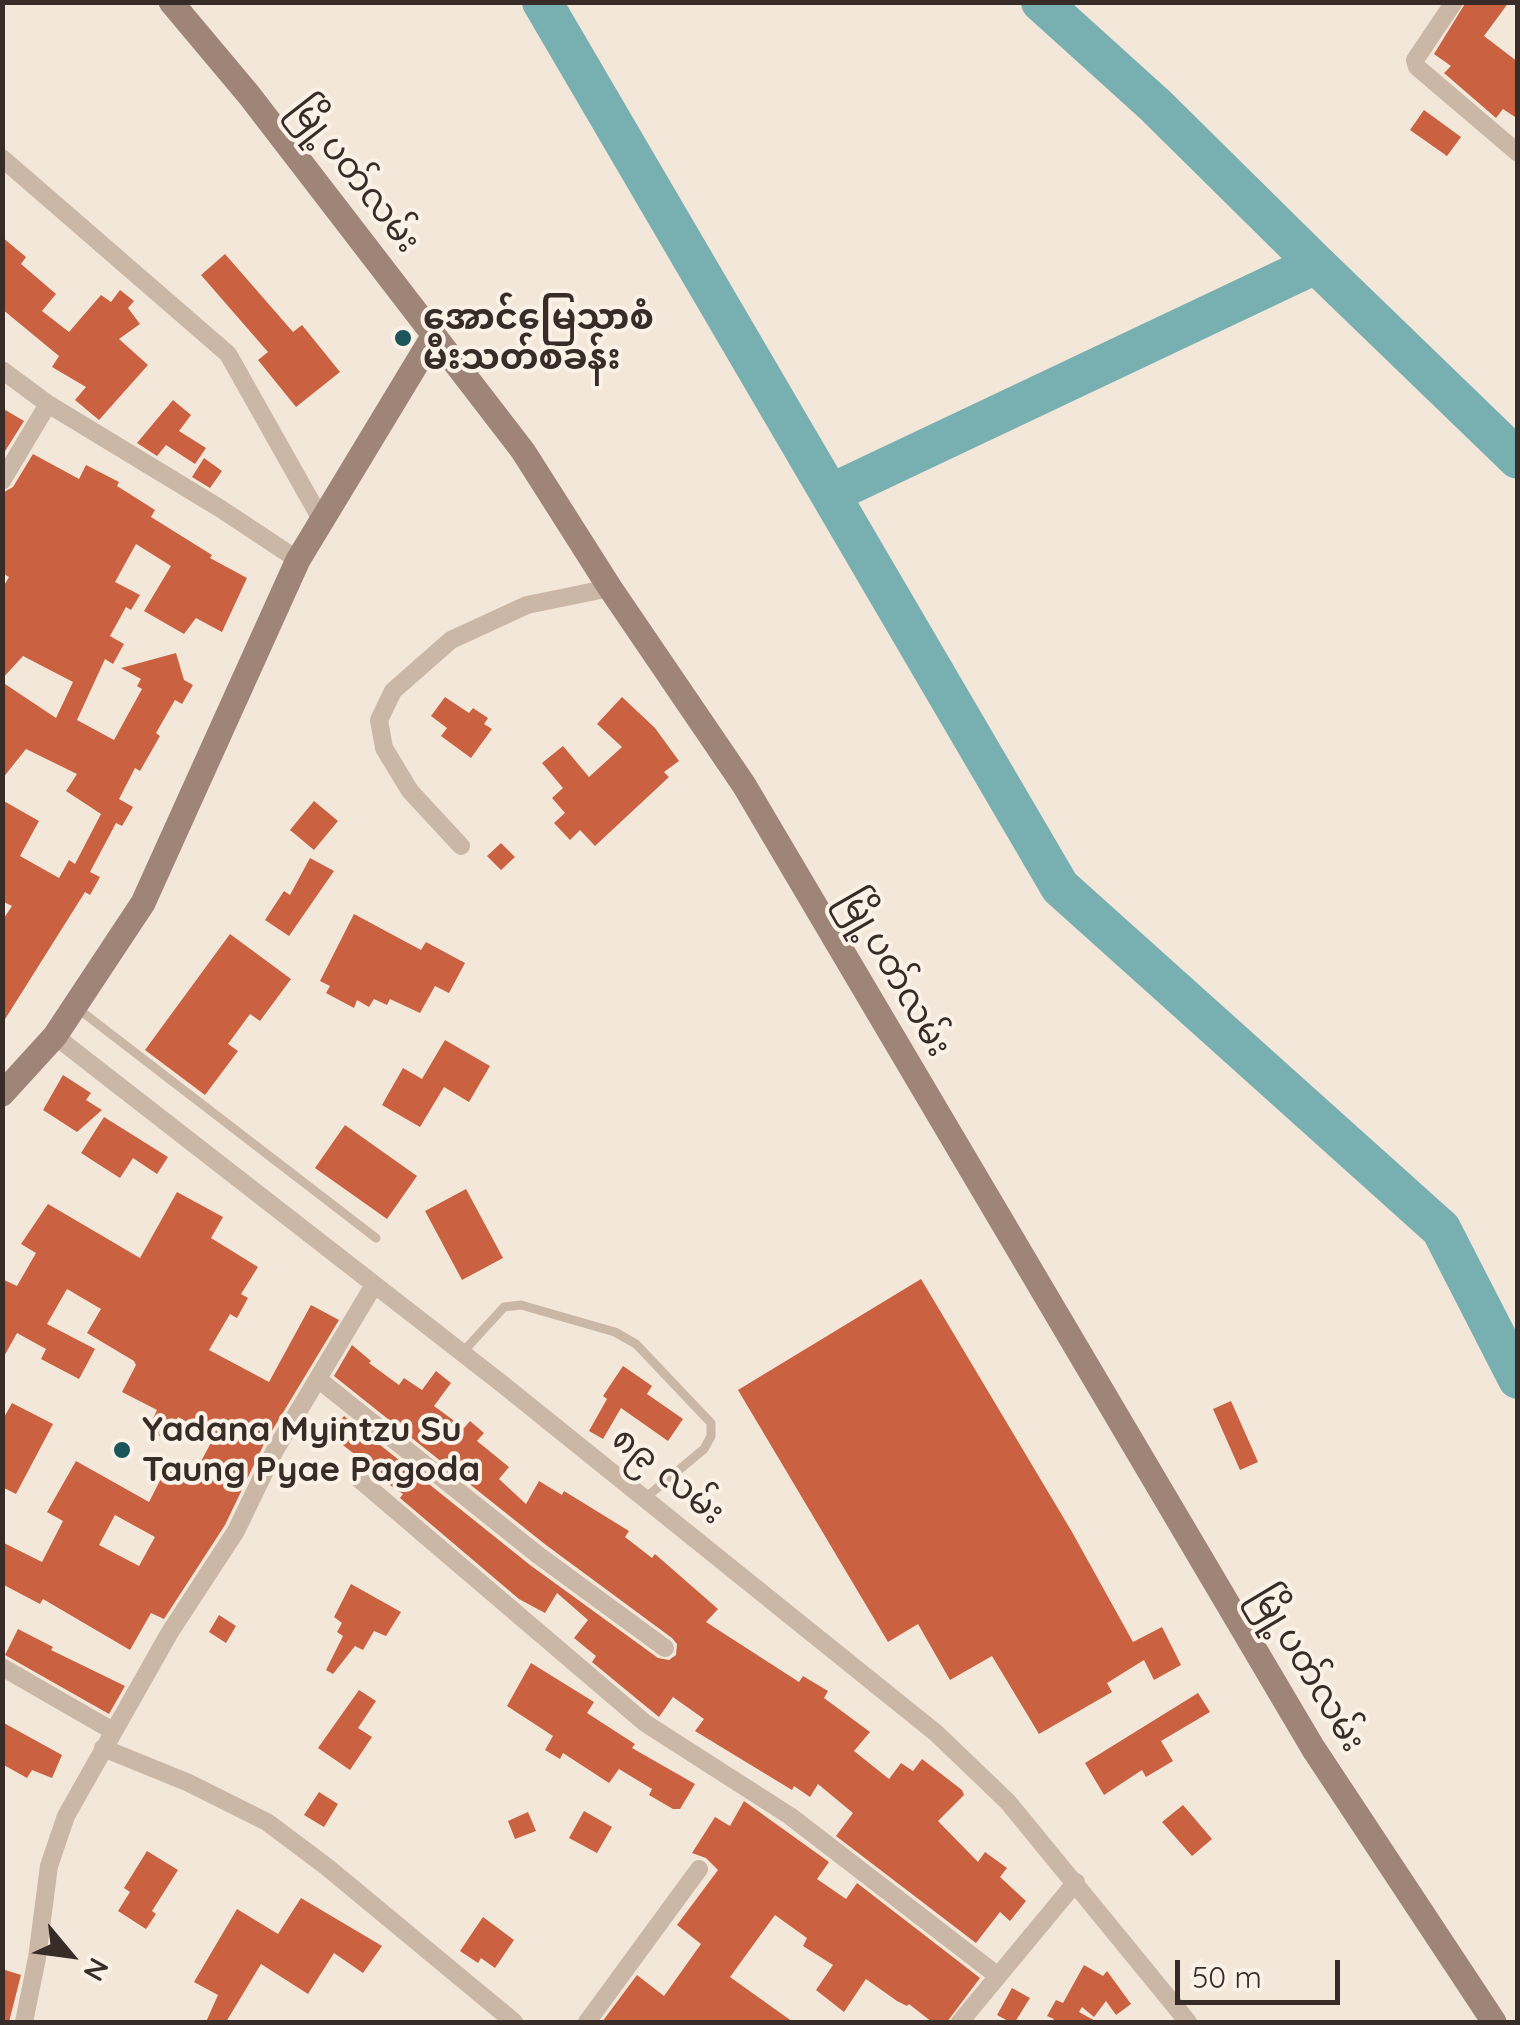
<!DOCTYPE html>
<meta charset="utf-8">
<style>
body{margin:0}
#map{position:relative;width:1520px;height:2025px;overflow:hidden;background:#f3e7da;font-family:Quicksand,sans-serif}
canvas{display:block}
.frame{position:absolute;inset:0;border:5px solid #372c27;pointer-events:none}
.north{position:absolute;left:20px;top:1905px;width:100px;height:100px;-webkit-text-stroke:8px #faf1e7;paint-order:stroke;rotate:119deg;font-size:28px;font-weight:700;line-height:40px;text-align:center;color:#372c27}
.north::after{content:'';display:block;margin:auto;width:35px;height:45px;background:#372c27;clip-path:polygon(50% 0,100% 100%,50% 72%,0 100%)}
.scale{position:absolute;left:1175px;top:1960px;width:165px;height:45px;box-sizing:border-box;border:5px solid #372c27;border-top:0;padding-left:12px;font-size:30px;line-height:35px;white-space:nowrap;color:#372c27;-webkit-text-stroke:8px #faf1e7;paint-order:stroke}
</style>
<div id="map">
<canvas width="1520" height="2025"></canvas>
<div class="frame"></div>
<div class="north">N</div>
<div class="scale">50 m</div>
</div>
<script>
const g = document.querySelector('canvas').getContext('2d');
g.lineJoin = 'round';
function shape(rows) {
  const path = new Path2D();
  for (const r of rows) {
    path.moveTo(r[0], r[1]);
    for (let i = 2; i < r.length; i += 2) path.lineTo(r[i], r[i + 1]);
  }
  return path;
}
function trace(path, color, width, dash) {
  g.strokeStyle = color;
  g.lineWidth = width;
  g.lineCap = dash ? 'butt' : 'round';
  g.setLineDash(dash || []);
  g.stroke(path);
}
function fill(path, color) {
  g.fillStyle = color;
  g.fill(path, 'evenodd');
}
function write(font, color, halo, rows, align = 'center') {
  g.font = font + ' Quicksand,"Noto Sans Myanmar",sans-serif';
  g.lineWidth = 8;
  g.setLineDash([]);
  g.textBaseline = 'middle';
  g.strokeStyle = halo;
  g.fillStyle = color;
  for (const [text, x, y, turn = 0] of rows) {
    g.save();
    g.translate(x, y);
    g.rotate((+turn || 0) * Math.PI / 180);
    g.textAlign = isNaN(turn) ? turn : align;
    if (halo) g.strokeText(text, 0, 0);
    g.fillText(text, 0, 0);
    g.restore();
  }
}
const river = shape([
 [542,2,1060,887,1441,1229,1518,1379],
 [1041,2,1155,105,1316,264],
 [830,494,1316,264,1518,459]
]);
const building = shape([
 [1466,2,1509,2,1484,36,1518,62,1518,119,1503,109,1496,118,1444,73,1451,66,1434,54],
 [1424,110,1461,137,1447,156,1410,130],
 [2,237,26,257,21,264,56,294,42,311,69,332,101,295,111,302,120,290,134,301,128,308,140,324,119,339,148,365,99,420,75,400,86,387,52,367,59,356,2,309],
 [225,254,293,332,302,325,340,372,296,407,258,360,268,352,201,275],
 [173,400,191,415,179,431,206,448,195,464,166,445,157,456,137,443],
 [2,408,24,421,2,456],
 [33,454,79,479,86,465,119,482,117,486,155,510,151,517,212,555,210,558,247,578,222,632,196,618,184,634,144,611,171,566,136,544,115,582,140,595,131,610,126,607,110,636,124,644,113,664,105,659,77,720,114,740,142,689,137,686,141,679,121,668,176,653,184,680,193,685,182,704,175,700,156,733,160,736,140,771,135,768,119,799,133,807,122,826,116,823,90,872,100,877,90,895,85,892,2,1024,2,921,12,906,2,901,2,800,39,821,20,856,59,878,69,860,75,864,101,814,66,791,77,774,26,749,2,779,2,682,56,718,73,682,23,656,2,679,2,589,9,577,2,573,2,493,13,487],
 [204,458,222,471,210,488,192,477],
 [445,697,469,713,473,708,488,718,484,724,492,729,471,758,441,736,447,728,431,716],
 [622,697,655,728,679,761,664,772,669,777,595,846,580,830,570,840,554,823,565,813,552,798,563,788,542,763,563,746,589,777,622,747,597,724],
 [314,801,338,821,314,850,290,830],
 [501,843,515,857,501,870,487,856],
 [310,858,334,871,289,936,265,920,284,891,290,895],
 [354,914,421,950,426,942,465,963,449,993,435,986,420,1013,390,999,387,1005,374,999,369,1007,357,1000,354,1008,326,993,330,986,320,981],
 [230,934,291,979,260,1021,250,1014,228,1044,238,1051,205,1095,145,1050],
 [445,1040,490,1066,469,1102,444,1087,420,1127,382,1105,403,1068,422,1079],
 [63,1075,91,1093,86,1100,102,1110,77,1132,43,1110],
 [104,1117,168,1157,157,1174,133,1158,120,1178,81,1153],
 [345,1125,417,1176,387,1219,315,1168],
 [466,1189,503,1258,462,1280,425,1211],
 [177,1192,223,1217,211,1238,258,1267,241,1294,248,1298,237,1318,230,1314,209,1350,269,1382,311,1305,339,1320,264,1444,225,1525,164,1619,151,1613,130,1650,43,1599,40,1604,2,1584,2,1542,42,1562,63,1521,47,1512,76,1461,149,1502,166,1469,190,1482,214,1437,178,1417,167,1440,148,1430,157,1410,122,1392,136,1365,134,1361,87,1333,101,1309,67,1289,47,1324,95,1349,79,1379,41,1359,46,1349,17,1333,2,1360,2,1279,17,1286,36,1253,21,1244,48,1204,140,1258],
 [115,1515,155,1537,139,1566,99,1545],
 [921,1279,1072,1532,1133,1642,1162,1627,1181,1665,1154,1680,1144,1660,1107,1683,1112,1692,1039,1734,992,1656,950,1680,918,1624,888,1642,738,1390],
 [352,1345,371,1361,369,1363,399,1385,404,1378,422,1390,436,1371,451,1383,434,1406,464,1428,470,1421,484,1433,477,1441,509,1467,499,1479,526,1504,539,1481,562,1495,564,1491,629,1531,625,1537,652,1558,655,1554,718,1609,706,1622,799,1682,803,1676,828,1691,824,1698,870,1732,854,1751,889,1779,901,1763,913,1771,922,1759,962,1790,964,1795,938,1821,978,1862,985,1852,1007,1868,1000,1877,1026,1901,1010,1921,1000,1912,976,1943,836,1836,853,1813,818,1784,810,1797,794,1786,792,1790,695,1731,704,1719,673,1697,659,1717,626,1690,592,1662,596,1656,574,1638,588,1620,557,1593,545,1613,519,1599,400,1498,403,1494,378,1477,380,1474,330,1435,344,1416,530,1565,658,1658,669,1660,676,1655,677,1644,672,1638,546,1545,334,1376],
 [623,1366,652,1386,647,1394,683,1419,668,1441,621,1408,603,1439,589,1431,607,1399,603,1396],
 [1231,1401,1258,1462,1240,1470,1213,1409],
 [12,1403,53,1424,16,1494,2,1487,2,1421],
 [351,1584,401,1612,386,1636,374,1631,363,1650,355,1646,333,1674,326,1670,343,1636,337,1632,342,1623,334,1617],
 [219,1615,236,1626,226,1643,209,1632],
 [18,1629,53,1647,51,1650,125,1686,109,1714,5,1655],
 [531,1663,594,1702,587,1713,635,1744,632,1748,695,1784,680,1809,673,1809,649,1795,652,1789,619,1769,609,1783,563,1753,560,1759,545,1750,553,1736,507,1706],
 [359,1690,376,1701,358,1728,372,1737,350,1770,318,1748],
 [1198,1693,1210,1712,1161,1741,1173,1761,1146,1777,1142,1770,1104,1795,1085,1763],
 [2,1722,62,1755,52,1778,32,1770,27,1778,2,1764],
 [319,1792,338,1804,324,1827,304,1815],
 [744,1801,829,1862,817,1879,846,1899,857,1883,980,1978,947,2022,932,2022,909,2004,907,2006,897,2001,866,1979,844,2012,816,1990,833,1965,803,1946,807,1938,775,1915,730,1977,793,2022,602,2022,637,1975,664,1996,701,1944,677,1925,718,1870,706,1858,692,1853,715,1817,730,1826],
 [1183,1805,1212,1839,1192,1856,1162,1822],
 [584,1811,612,1827,597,1853,569,1838],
 [528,1812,536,1831,515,1839,508,1821],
 [147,1851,178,1870,152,1911,156,1914,146,1929,118,1911,130,1892,124,1888],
 [301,1898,382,1946,363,1973,334,1953,308,1994,261,1964,226,2022,206,2022,218,1995,194,1982,237,1909,278,1934],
 [483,1917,514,1940,495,1968,481,1958,478,1963,460,1951],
 [1084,1965,1103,1976,1107,1971,1131,2004,1116,2015,1106,2001,1094,2017,1082,2007,1079,2012,1097,2022,1052,2022,1054,2019,1047,2016,1056,2000,1063,2003],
 [2,1969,21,1975,9,2022,2,2022],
 [1012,1988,1030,1998,1015,2022,1010,2022,997,2015]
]);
const lane = shape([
 [77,1008,376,1238],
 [462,1353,504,1307,521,1305,615,1332,636,1344,711,1423,711,1436,704,1449,644,1499]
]);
const street = shape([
 [1454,2,1415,60,1417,67,1518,153],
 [2,158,228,354,322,521],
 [2,370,48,404,221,509,298,560],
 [2,481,48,404],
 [461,846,410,791,384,748,379,720,393,691,451,640,527,605,610,588],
 [55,1036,501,1383,936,1733,1008,1802,1188,2022],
 [318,1379,538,1555,665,1648],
 [359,1479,645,1723,790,1816,998,1976],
 [2,1667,113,1731],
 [103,1748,189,1783,267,1822,327,1867,514,2022],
 [24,2022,37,1958,49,1866,66,1816,170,1632,236,1531,275,1450,374,1285],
 [587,2022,699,1869],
 [960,2022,1076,1882]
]);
const secondary = shape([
 [171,2,249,95,523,451,610,588,744,785,1313,1748,1494,2022],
 [2,1094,55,1036,143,903,298,560,434,335]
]);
const markers = [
 [403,338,10,"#1b565a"],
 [122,1450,10,"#1b565a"]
];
const streetNames = [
 ["မြို့ပတ်လမ်း",355,175,52],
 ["မြို့ပတ်လမ်း",895,973,60],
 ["၈၉ လမ်း",668,1476,39],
 ["မြို့ပတ်လမ်း",1308,1669,59]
];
const poiNames = [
 ["အောင်မြေသာစံ",423,318],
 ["မီးသတ်စခန်း",423,358],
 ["Yadana Myintzu Su",142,1430],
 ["Taung Pyae Pagoda",142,1470]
];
trace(river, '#78afb1', 40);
fill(building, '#ca6140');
trace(lane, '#cbb7a6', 9);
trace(street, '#cbb7a6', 18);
trace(secondary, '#9f8577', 25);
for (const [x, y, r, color] of markers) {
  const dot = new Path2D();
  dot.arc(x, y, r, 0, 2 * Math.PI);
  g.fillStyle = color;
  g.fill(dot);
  trace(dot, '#faf1e7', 4);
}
write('35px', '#372c27', '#faf1e7', streetNames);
write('bold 35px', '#372c27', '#faf1e7', poiNames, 'left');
</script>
